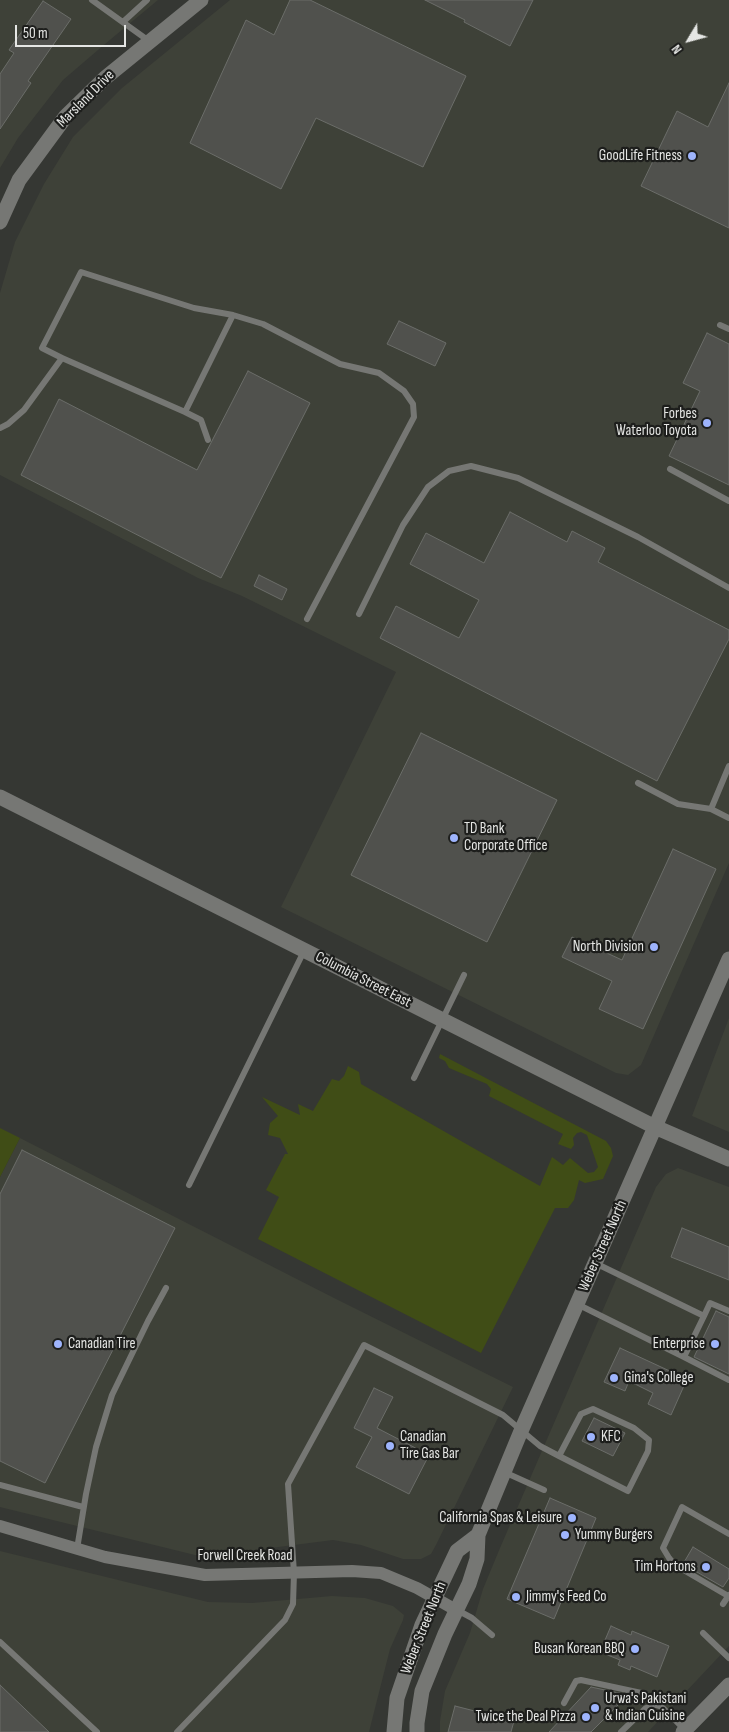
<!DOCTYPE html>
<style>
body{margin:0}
#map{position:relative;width:729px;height:1732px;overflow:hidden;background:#353733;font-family:"Sofia Sans Condensed",sans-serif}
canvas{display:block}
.north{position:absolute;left:664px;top:15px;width:50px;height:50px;-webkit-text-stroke:4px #1d1e1c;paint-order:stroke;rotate:233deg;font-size:14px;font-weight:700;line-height:20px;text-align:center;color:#e5e6e4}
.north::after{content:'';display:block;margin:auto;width:18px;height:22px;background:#e5e6e4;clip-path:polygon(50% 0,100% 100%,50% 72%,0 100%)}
.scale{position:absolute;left:15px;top:25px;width:111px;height:22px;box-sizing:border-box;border:2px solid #e5e6e4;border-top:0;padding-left:6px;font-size:15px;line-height:18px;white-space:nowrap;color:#e5e6e4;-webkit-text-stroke:4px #1d1e1c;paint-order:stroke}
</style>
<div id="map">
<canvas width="729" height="1732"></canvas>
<div class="north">N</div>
<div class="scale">50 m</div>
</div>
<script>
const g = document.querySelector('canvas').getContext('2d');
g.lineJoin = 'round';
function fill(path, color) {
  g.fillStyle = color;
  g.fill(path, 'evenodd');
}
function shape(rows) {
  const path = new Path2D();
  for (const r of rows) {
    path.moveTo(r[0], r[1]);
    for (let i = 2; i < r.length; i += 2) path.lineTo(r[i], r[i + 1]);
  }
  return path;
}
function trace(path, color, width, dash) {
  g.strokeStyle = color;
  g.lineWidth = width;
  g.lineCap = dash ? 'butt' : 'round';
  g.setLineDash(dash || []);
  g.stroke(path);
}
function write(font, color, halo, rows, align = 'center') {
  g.font = font + ' "Sofia Sans Condensed",sans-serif';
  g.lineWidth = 4.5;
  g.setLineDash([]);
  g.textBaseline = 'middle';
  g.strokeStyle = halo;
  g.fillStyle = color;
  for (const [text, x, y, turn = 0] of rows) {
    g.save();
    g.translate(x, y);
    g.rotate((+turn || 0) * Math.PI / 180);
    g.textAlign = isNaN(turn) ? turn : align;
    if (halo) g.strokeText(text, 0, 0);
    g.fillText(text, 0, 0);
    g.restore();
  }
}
const built = shape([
 [0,0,158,0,105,44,63,80,18,138,0,168],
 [230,0,729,0,729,863,641,1065,628,1075,616,1073,281,907,396,672,242,596,198,578,0,475,0,293,15,242,44,184,73,137,122,88],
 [729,1018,729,1132,692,1116],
 [20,1138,336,1299,513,1387,436,1545,431,1554,421,1559,403,1559,361,1545,333,1540,208,1556,195,1555,0,1507,0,1177],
 [678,1168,729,1187,729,1646,648,1732,440,1732,440,1721,445,1691,470,1633,483,1589,500,1548,656,1187,666,1174],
 [0,1551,208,1602,252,1603,332,1596,365,1598,393,1606,404,1615,403,1620,390,1649,369,1732,0,1732]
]);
const green = shape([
 [440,1054,606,1141,611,1148,613,1156,603,1179,585,1183,579,1180,574,1200,568,1208,555,1208,481,1353,258,1239,279,1197,266,1190,285,1154,288,1154,280,1138,268,1135,270,1123,278,1116,262,1097,300,1115,298,1104,313,1111,332,1079,339,1081,344,1076,348,1066,359,1072,361,1084,540,1186,552,1157,563,1165,570,1158,588,1173,594,1172,598,1167,587,1135,581,1132,577,1133,573,1138,574,1145,571,1149,558,1144,563,1134,489,1096,491,1089,487,1084,449,1068,445,1061,439,1058],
 [0,1128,20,1138,0,1177]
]);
const building = shape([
 [290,0,310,0,466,76,423,167,316,118,281,189,190,143,246,20,274,35,290,0],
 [425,0,533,0,510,46,464,22,465,20,425,0],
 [43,1,71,19,28,81,31,83,0,129,0,74,14,53,9,50,43,1],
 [729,83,729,228,641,186,677,111,708,127,729,83],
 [399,321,446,343,435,366,387,344,399,321],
 [707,333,729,344,729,485,669,456,700,391,683,383,707,333],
 [248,371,310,403,221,578,21,475,59,399,197,470,248,371],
 [510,512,567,542,572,531,605,548,598,562,729,630,729,639,657,781,380,638,396,606,459,638,479,600,410,564,426,533,484,563,510,512],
 [259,575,287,589,282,600,254,586,259,575],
 [421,733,557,800,487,942,351,875,421,733],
 [673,849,716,869,643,1029,599,1009,612,981,562,957,572,937,622,960,673,849],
 [22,1150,175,1228,45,1483,0,1461,0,1194,22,1150],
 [682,1228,729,1247,729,1280,671,1257,682,1228],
 [716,1311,729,1317,729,1374,694,1357,716,1311],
 [620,1348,687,1379,671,1415,648,1404,653,1393,629,1381,625,1391,604,1382,620,1348],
 [374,1388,393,1397,377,1428,429,1455,409,1494,356,1467,372,1437,354,1428,374,1388],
 [594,1418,625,1433,613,1456,582,1441,594,1418],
 [550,1498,596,1518,554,1619,507,1599,550,1498],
 [693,1547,729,1569,729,1578,723,1587,683,1564,693,1547],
 [611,1626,631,1635,632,1631,669,1646,657,1677,631,1666,630,1670,618,1665,620,1660,600,1652,611,1626],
 [0,1685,49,1732,0,1732,0,1685],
 [591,1687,628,1695,591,1732,549,1732,591,1687],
 [455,1706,514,1721,511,1732,448,1732,455,1706]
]);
const lane = shape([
 [92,0,149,41],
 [123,22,147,0],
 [720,325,729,329],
 [62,358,42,348,81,272,194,308,233,315],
 [185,412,201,420,208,440],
 [0,428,8,424,24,410,62,358,185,412,233,315,263,324,340,364,379,373,404,391,413,404,414,417,307,619],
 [670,469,729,501],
 [359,614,403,525,428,487,449,471,471,466,518,478,638,537,729,588],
 [729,766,711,809,729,818],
 [638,783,678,804,711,809],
 [414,1078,464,975],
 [189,1185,304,951],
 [577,1304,684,1357,704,1316,595,1263],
 [704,1316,710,1303,729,1311],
 [684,1357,729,1380],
 [504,1472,544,1490],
 [0,1485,83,1507],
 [77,1549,86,1494,96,1447,112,1395,148,1321,166,1288],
 [728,1596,675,1565,669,1558,663,1548,682,1507,729,1534],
 [723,1604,729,1595],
 [457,1610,472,1618,492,1635],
 [703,1633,729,1658],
 [0,1642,97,1732],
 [564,1703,576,1681,581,1680,646,1694,649,1698,651,1706],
 [177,1732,285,1620,293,1604,294,1573,288,1484,364,1345,503,1415,540,1446,559,1456,628,1491,648,1451,649,1440,634,1428,593,1409,581,1414,559,1456],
 [621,1732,646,1708,656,1705,662,1707,685,1730]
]);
const street = shape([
 [0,1526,105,1557,205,1575,352,1571,381,1573,417,1588,456,1610]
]);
const secondary = shape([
 [0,222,19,180,66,116,105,78,201,0],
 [0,797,655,1127,729,1159],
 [394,1732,397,1698,422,1625,457,1551,478,1535],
 [417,1732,417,1723,422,1691,445,1634,469,1584,477,1559,478,1535,521,1431,729,959],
 [683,1732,729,1685]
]);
const markers = [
 [692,156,5,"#9eb4fd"],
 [707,423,5,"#9eb4fd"],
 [454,838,5,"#9eb4fd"],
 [654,947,5,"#9eb4fd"],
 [58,1344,5,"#9eb4fd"],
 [715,1344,5,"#9eb4fd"],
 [614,1378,5,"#9eb4fd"],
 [591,1437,5,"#9eb4fd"],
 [390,1446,5,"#9eb4fd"],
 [572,1518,5,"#9eb4fd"],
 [565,1535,5,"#9eb4fd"],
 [706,1567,5,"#9eb4fd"],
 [516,1597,5,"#9eb4fd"],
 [635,1649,5,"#9eb4fd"],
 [595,1708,5,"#9eb4fd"],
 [586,1717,5,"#9eb4fd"]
];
const streetNames = [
 ["Marsland Drive",86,99,-45],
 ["Columbia Street East",363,980,27],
 ["Weber Street North",603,1246,-66],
 ["Forwell Creek Road",245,1556],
 ["Weber Street North",424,1628,-68]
];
const poiNames = [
 ["GoodLife Fitness",682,156],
 ["Forbes",697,414],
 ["Waterloo Toyota",697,431],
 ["TD Bank",464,829,"left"],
 ["Corporate Office",464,846,"left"],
 ["North Division",644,947],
 ["Canadian Tire",68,1344,"left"],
 ["Enterprise",705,1344],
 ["Gina's College",624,1378,"left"],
 ["Canadian",400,1437,"left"],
 ["Tire Gas Bar",400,1454,"left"],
 ["KFC",601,1437,"left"],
 ["California Spas & Leisure",562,1518],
 ["Yummy Burgers",575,1535,"left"],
 ["Tim Hortons",696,1567],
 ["Jimmy's Feed Co",526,1597,"left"],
 ["Busan Korean BBQ",625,1649],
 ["Urwa's Pakistani",605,1699,"left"],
 ["& Indian Cuisine",605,1716,"left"],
 ["Twice the Deal Pizza",576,1717]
];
fill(built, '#3e4138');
fill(green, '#404d16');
fill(building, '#50514d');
trace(building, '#6b6d69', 1);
trace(lane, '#767774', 6);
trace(street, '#767774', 12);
trace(secondary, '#767774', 15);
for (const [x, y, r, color] of markers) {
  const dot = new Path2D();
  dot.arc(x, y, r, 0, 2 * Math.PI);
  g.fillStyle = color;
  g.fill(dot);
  trace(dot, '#1d1e1c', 2);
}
write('15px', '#e5e6e4', '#1d1e1c', streetNames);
write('15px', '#e5e6e4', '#1d1e1c', poiNames, 'right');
</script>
